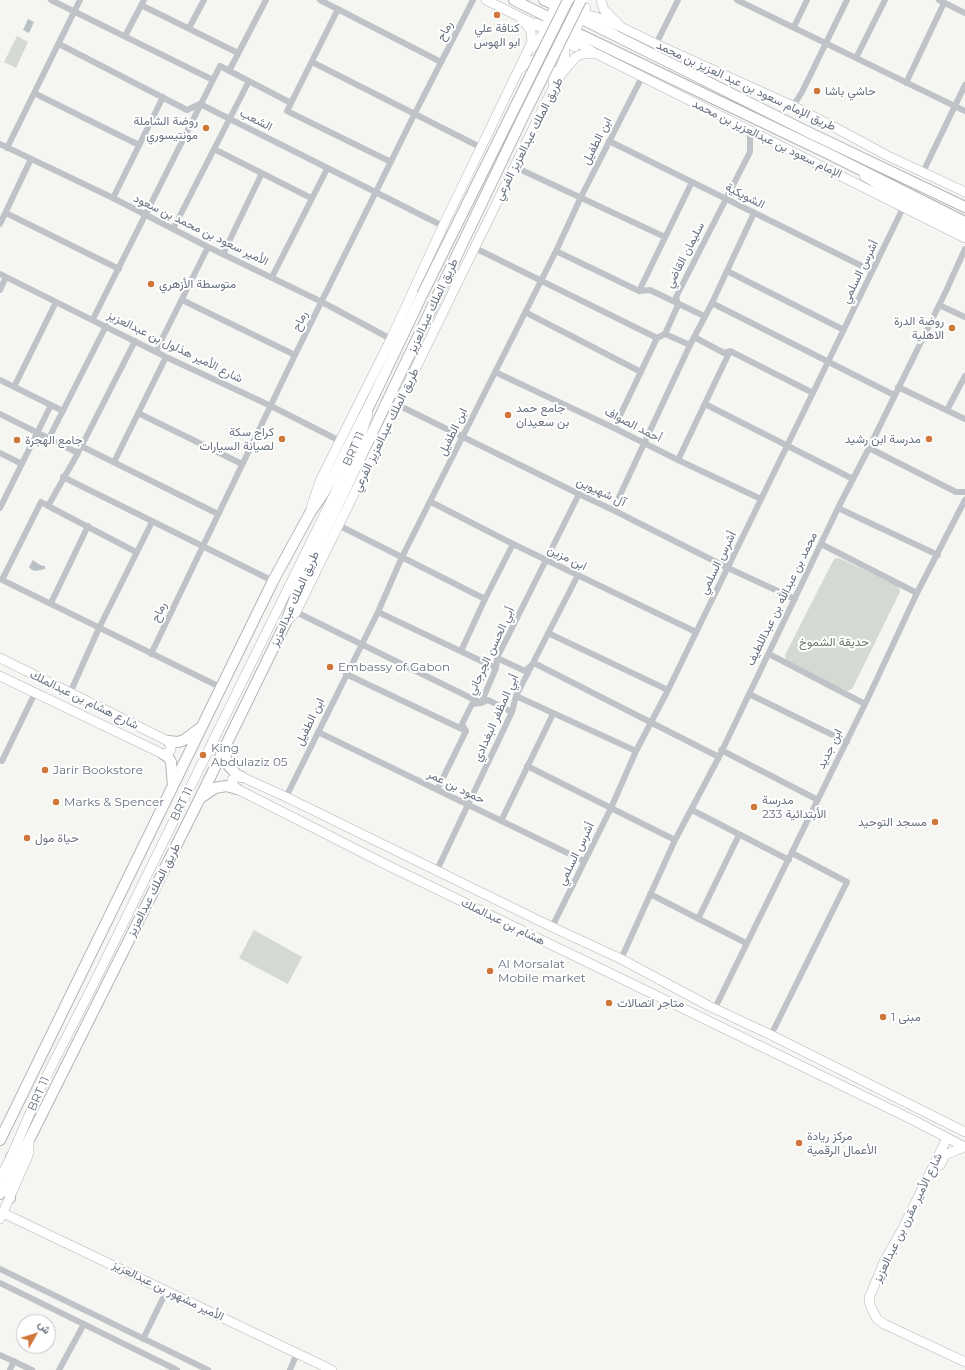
<!DOCTYPE html>
<meta charset="utf-8">
<style>
body{margin:0}
#map{position:relative;width:965px;height:1370px;overflow:hidden;background:#f5f5f2;font-family:Montserrat,Vazirmatn,sans-serif}
canvas{display:block}
.north{position:absolute;left:16px;top:1314px;width:40px;height:40px;box-sizing:border-box;background:#fff;border:1px solid #c3c6cc;border-radius:50%;rotate:51deg;font-size:11px;font-weight:700;line-height:16px;text-align:center;color:#687180}
.north::after{content:'';display:block;margin:auto;width:14px;height:18px;background:#cf7639;clip-path:polygon(50% 0,100% 100%,50% 72%,0 100%)}
</style>
<div id="map">
<canvas width="965" height="1370"></canvas>
<div class="north">ش</div>
</div>
<script>
const g = document.querySelector('canvas').getContext('2d');
g.lineJoin = 'round';
function fill(path, color) {
  g.fillStyle = color;
  g.fill(path, 'evenodd');
}
function shape(rows) {
  const path = new Path2D();
  for (const r of rows) {
    path.moveTo(r[0], r[1]);
    for (let i = 2; i < r.length; i += 2) path.lineTo(r[i], r[i + 1]);
  }
  return path;
}
function trace(path, color, width, dash) {
  g.strokeStyle = color;
  g.lineWidth = width;
  g.lineCap = dash ? 'butt' : 'round';
  g.setLineDash(dash || []);
  g.stroke(path);
}
function write(font, color, halo, rows, align = 'center') {
  g.font = font + ' Montserrat,Vazirmatn,sans-serif';
  g.lineWidth = 4;
  g.setLineDash([]);
  g.textBaseline = 'middle';
  g.strokeStyle = halo;
  g.fillStyle = color;
  for (const [text, x, y, turn = 0] of rows) {
    g.save();
    g.translate(x, y);
    g.rotate((+turn || 0) * Math.PI / 180);
    g.textAlign = isNaN(turn) ? turn : align;
    if (halo) g.strokeText(text, 0, 0);
    g.fillText(text, 0, 0);
    g.restore();
  }
}
const green = shape([
 [17,36,28,42,16,68,4,62],
 [839,558,898,586,900,592,852,689,847,691,786,661,785,655,834,559],
 [254,930,302,957,288,984,239,958]
]);
const water = shape([
 [28,19,34,22,29,33,23,30],
 [33,560,40,565,45,566,45,569,36,571,32,570,29,567]
]);
const street = shape([
 [51,0,213,80],
 [320,0,441,62],
 [737,0,965,111],
 [939,0,965,13],
 [141,5,238,53],
 [338,9,287,111,391,162],
 [794,27,807,0],
 [189,28,204,0],
 [125,36,144,0],
 [59,44,187,110,200,104,443,226],
 [656,44,678,0],
 [856,58,885,0],
 [312,62,482,148],
 [229,71,266,0],
 [906,83,944,3],
 [34,93,139,145],
 [793,106,802,92,847,0],
 [609,141,872,271],
 [0,144,113,198,208,247,322,302,391,339],
 [7,148,80,0],
 [214,149,311,198],
 [515,167,665,237],
 [923,172,965,85],
 [113,198,163,97],
 [6,213,119,269],
 [0,224,31,159],
 [173,229,249,81],
 [475,248,657,338],
 [556,251,639,291,650,290,704,316],
 [223,254,262,173],
 [727,271,844,330],
 [0,274,166,357,271,406,340,441],
 [272,277,327,169],
 [0,290,6,277],
 [639,291,692,182],
 [182,300,295,355],
 [712,303,894,395],
 [939,305,965,317],
 [525,312,641,372],
 [93,319,220,66,291,103],
 [665,334,690,345],
 [694,337,724,353,730,351,813,393],
 [156,351,208,247],
 [495,372,614,428,678,460,761,499],
 [0,380,63,411],
 [14,387,56,302],
 [898,387,965,419],
 [705,404,853,479],
 [398,405,579,494,613,510,728,568,795,599],
 [947,410,965,376],
 [138,413,242,464],
 [0,414,78,453],
 [614,428,657,338,665,334,678,305,676,297,750,152,750,130],
 [49,438,106,326],
 [81,446,218,514],
 [869,448,956,492,965,492],
 [0,453,22,464],
 [678,460,730,351],
 [114,462,166,357],
 [63,477,273,581],
 [431,502,513,544,696,632],
 [48,506,136,552],
 [0,508,51,405],
 [838,508,938,555],
 [613,510,690,345,712,303,754,213],
 [338,525,485,599],
 [821,544,917,593],
 [0,579,220,687],
 [2,580,41,502,48,506,78,453,135,341],
 [51,603,88,526],
 [296,612,481,703,488,700,512,712],
 [378,612,496,668],
 [548,633,668,690],
 [461,651,485,599,513,544],
 [151,654,295,355,415,113,473,0],
 [769,654,865,704],
 [497,658,525,671,534,663,719,757],
 [346,674,466,731],
 [70,693,99,628,152,522],
 [749,694,847,742],
 [516,696,636,751],
 [318,732,584,861],
 [721,750,818,800],
 [0,760,2,761,35,693],
 [527,766,675,840],
 [437,790,466,731,462,724,472,704,481,703,496,668,497,658,579,494],
 [286,797,378,612,402,557,556,251,581,197,642,77],
 [692,810,789,860],
 [501,821,553,714],
 [437,870,512,712,516,696,578,575],
 [650,894,746,943],
 [698,919,739,835],
 [552,927,611,808,636,751,668,690,903,208],
 [621,959,675,840,719,757,838,508,869,448,946,291,965,249],
 [715,1008,868,698,917,593,965,500],
 [771,1035,847,882,792,853],
 [0,1269,208,1370],
 [0,1283,177,1370],
 [143,1339,167,1290],
 [0,1355,32,1370],
 [10,1370,14,1361],
 [59,1370,84,1324],
 [290,1370,297,1353]
]);
const secondary = shape([
 [486,0,542,28,575,47],
 [601,0,604,10,621,27,656,44,793,106,836,128,886,155,965,192],
 [535,23,542,26,547,24,557,3,556,0],
 [532,48,537,40,544,34,568,19,580,9,586,8],
 [596,54,577,42,574,39,573,35,582,17,588,15,596,17,618,26],
 [521,68,527,63,534,60,539,59,545,61,551,68,554,86],
 [559,71,565,57,564,37],
 [864,176,890,192,965,230],
 [311,508,320,481,391,339,443,226,532,42,531,31,521,18],
 [287,621,296,612,554,86,562,73,576,57,582,54,597,54,965,238],
 [0,658,168,741,171,746,171,749,169,752,163,754,0,676],
 [965,1132,771,1035,709,1006,621,959,552,927,286,797,242,777,236,777,232,780,233,785,237,789,391,867,913,1120,965,1147],
 [947,1138,903,1228,884,1262,869,1298,870,1305,877,1319,884,1324,965,1362],
 [940,1165,945,1155,964,1147],
 [0,1178,11,1157,43,1083,92,987,334,495,360,438,368,414],
 [3,1213,332,1370],
 [0,1219,27,1158,29,1152,29,1140]
]);
const primary = shape([
 [514,0,546,16],
 [544,0,553,4],
 [586,21,808,132,965,207],
 [579,34,829,154,965,222],
 [168,741,178,742,184,740,200,728],
 [227,746,225,754,228,765,237,775,242,777],
 [163,754,168,757,171,762,173,786],
 [202,797,215,788,226,786,237,789],
 [0,1140,273,581,310,513,323,494,333,476,371,402,422,295],
 [0,1194,29,1140,199,800,286,622,300,584,435,301],
 [10,1198,11,1157]
]);
const primaryBridge = shape([
 [422,295,568,0],
 [435,301,522,119,581,0]
]);
const markers = [
 [497,15,4,"#cf7639"],
 [817,91,4,"#cf7639"],
 [206,128,4,"#cf7639"],
 [151,284,4,"#cf7639"],
 [952,328,4,"#cf7639"],
 [508,415,4,"#cf7639"],
 [282,439,4,"#cf7639"],
 [929,439,4,"#cf7639"],
 [17,440,4,"#cf7639"],
 [330,667,4,"#cf7639"],
 [203,755,4,"#cf7639"],
 [45,770,4,"#cf7639"],
 [56,802,4,"#cf7639"],
 [754,807,4,"#cf7639"],
 [935,822,4,"#cf7639"],
 [27,838,4,"#cf7639"],
 [490,971,4,"#cf7639"],
 [609,1003,4,"#cf7639"],
 [883,1017,4,"#cf7639"],
 [799,1143,4,"#cf7639"]
];
const poiNames = [
 ["كنافة علي",497,28,"center"],
 ["ابو الهوس",497,42,"center"],
 ["حاشي باشا",825,91],
 ["روضة الشاملة",198,121,"right"],
 ["مونتيسوري",198,135,"right"],
 ["متوسطة الأزهري",159,284],
 ["روضة الدرة",944,321,"right"],
 ["الاهلية",944,335,"right"],
 ["جامع حمد",516,408],
 ["بن سعيدان",516,422],
 ["كراج سكة",274,432,"right"],
 ["لصيانة السيارات",274,446,"right"],
 ["مدرسة ابن رشيد",921,439,"right"],
 ["جامع الهجرة",25,440],
 ["Embassy of Gabon",338,667],
 ["King",211,748],
 ["Abdulaziz 05",211,762],
 ["Jarir Bookstore",53,770],
 ["مدرسة",762,800],
 ["الأبتدائية 233",762,814],
 ["Marks & Spencer",64,802],
 ["مسجد التوحيد",927,822,"right"],
 ["حياة مول",35,838],
 ["Al Morsalat",498,964],
 ["Mobile market",498,978],
 ["متاجر اتصالات",617,1003],
 ["مبنى 1",891,1017],
 ["مركز ريادة",807,1136],
 ["الأعمال الرقمية",807,1150]
];
const streetNames = [
 ["رماح",445,31,-62],
 ["طريق الإمام سعود بن عبد العزيز بن محمد",746,86,25],
 ["الشعب",256,120,27],
 ["طريق الملك عبدالعزيز الفرعي",529,139,-63],
 ["الإمام سعود بن عبدالعزيز بن محمد",767,139,26],
 ["ابن الطفيل",597,141,-63],
 ["الشويكية",745,196,27],
 ["الأمير سعود بن محمد بن سعود",201,230,26],
 ["سليمان القاضي",685,255,-63],
 ["أشرس السلمي",860,272,-64],
 ["طريق الملك عبدالعزيز",433,306,-65],
 ["رماح",300,321,-64],
 ["شارع الأمير هذلول بن عبدالعزيز",175,347,26],
 ["أحمد الصواف",633,425,27],
 ["طريق الملك عبدالعزيز الفرعي",386,430,-64],
 ["ابن الطفيل",453,432,-64],
 ["BRT 11",354,449,-66],
 ["آل شهيوين",601,492,25],
 ["ابن مزين",567,558,26],
 ["أشرس السلمي",718,563,-64],
 ["طريق الملك عبدالعزيز",295,599,-66],
 ["محمد بن عبدالله بن عبداللطيف",782,599,-64],
 ["رماح",159,612,-64],
 ["أبي الحسن الجرجاني",491,651,-65],
 ["شارع هشام بن عبدالملك",84,700,26],
 ["أبي المظفر البغدادي",496,718,-66],
 ["ابن الطفيل",310,722,-64],
 ["ابن جديد",830,749,-64],
 ["حمود بن عمر",456,787,26],
 ["BRT 11",182,804,-64],
 ["أشرس السلمي",576,854,-64],
 ["طريق الملك عبدالعزيز",154,890,-63],
 ["هشام بن عبدالملك",503,922,26],
 ["BRT 11",39,1094,-66],
 ["شارع الأمير مقرن بن عبدالعزيز",908,1218,-64],
 ["الأمير مشهور بن عبدالعزيز",168,1291,26]
];
const parkNames = [
 ["حديقة الشموخ",834,642]
];
fill(green, '#d4dad2');
fill(water, '#bac1c6');
trace(secondary, '#b2b5ba', 10);
trace(primary, '#b3b5ba', 12);
trace(street, '#bfc2c6', 6);
trace(secondary, '#fff', 9);
trace(primary, '#fff', 10);
trace(primaryBridge, '#b3b5ba', 12, []);
trace(primaryBridge, '#fff', 10);
for (const [x, y, r, color] of markers) {
  const dot = new Path2D();
  dot.arc(x, y, r, 0, 2 * Math.PI);
  g.fillStyle = color;
  g.fill(dot);
  trace(dot, '#fff', 1.5);
}
write('12px', '#687180', '#fff', poiNames, 'left');
write('12px', '#687180', '#fff', streetNames);
write('12px', '#667866', '#fff', parkNames);
</script>
